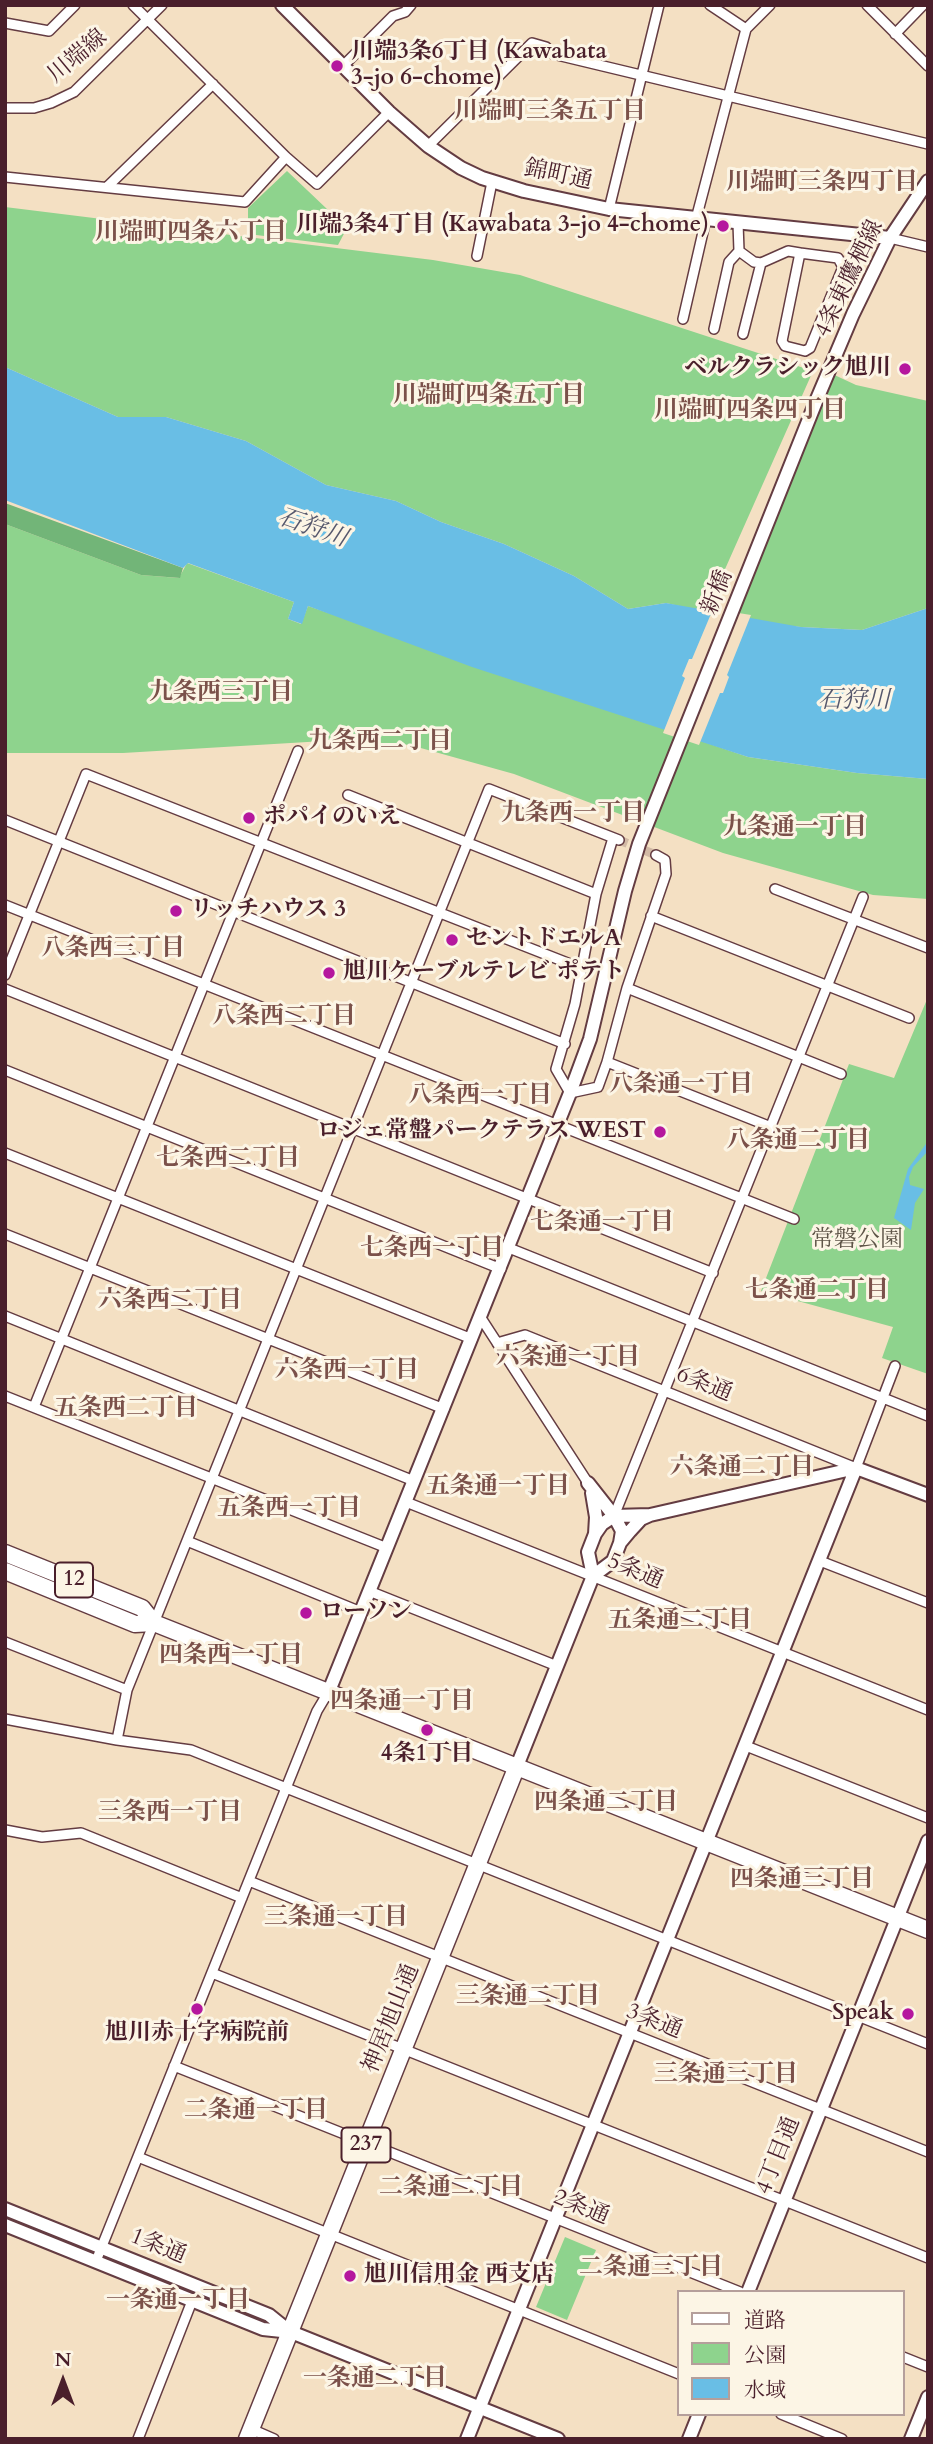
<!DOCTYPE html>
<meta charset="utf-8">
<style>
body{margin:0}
#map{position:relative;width:933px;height:2444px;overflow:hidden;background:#f4e0c3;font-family:Cardo,"Noto Serif JP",serif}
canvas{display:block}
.frame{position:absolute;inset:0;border:7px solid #4a1f2b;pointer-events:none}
.legend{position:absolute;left:677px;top:2290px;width:228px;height:126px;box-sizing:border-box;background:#fcf5e5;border:2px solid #b59f9b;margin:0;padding:9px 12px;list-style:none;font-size:21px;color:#4a1f2b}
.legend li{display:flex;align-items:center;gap:14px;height:35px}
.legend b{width:35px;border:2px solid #b59f9b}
.north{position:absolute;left:28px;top:2346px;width:70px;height:70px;-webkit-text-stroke:5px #fcf5e5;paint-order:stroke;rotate:0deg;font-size:19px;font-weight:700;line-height:28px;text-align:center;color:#4a1f2b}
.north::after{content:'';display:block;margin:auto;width:24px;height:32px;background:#4a1f2b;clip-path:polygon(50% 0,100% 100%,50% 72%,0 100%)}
</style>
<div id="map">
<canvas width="933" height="2444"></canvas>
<div class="frame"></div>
<ul class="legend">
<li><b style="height:9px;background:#fff"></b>道路</li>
<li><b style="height:19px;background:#8ed38d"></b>公園</li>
<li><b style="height:19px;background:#69bee5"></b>水域</li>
</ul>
<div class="north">N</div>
</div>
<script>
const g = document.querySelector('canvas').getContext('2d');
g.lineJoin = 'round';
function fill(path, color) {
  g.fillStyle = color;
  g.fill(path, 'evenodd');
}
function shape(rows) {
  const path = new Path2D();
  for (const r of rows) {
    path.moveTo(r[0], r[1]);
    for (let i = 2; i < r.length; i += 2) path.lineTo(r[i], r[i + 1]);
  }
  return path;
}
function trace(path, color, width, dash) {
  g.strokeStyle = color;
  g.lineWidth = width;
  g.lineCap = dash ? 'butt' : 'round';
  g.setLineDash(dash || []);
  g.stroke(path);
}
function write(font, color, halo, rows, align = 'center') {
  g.font = font + ' Cardo,"Noto Serif JP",serif';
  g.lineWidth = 6;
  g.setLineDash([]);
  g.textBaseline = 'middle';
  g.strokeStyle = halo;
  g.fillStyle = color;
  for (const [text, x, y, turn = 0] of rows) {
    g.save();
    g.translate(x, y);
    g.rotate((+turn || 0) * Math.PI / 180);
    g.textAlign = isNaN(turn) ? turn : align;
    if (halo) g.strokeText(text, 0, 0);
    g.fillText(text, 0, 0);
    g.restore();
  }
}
const green = shape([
 [287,171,347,228,338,245,248,234,248,208],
 [5,207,433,260,520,275,813,371,706,612,666,603,628,609,574,576,504,544,441,522,396,501,326,485,246,441,166,417,118,417,5,367],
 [828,372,856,385,928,401,928,608,862,630,801,627,730,620],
 [5,524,141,575,179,578,187,563,294,602,288,619,301,624,308,606,748,757,857,773,928,779,928,899,873,895,723,853,514,774,410,745,341,740,123,753,5,753],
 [928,997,928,1374,882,1358,893,1327,761,1291,849,1064,894,1078],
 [565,2237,596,2250,567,2320,536,2307]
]);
const forest = shape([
 [5,503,183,568,180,578,141,575,5,524]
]);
const water = shape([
 [5,367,118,417,166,417,246,441,326,485,396,501,441,522,504,544,574,576,628,609,666,603,801,627,862,630,928,608,928,779,857,773,748,757,472,667,308,606,302,624,288,619,294,602,188,563,183,568,5,500],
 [928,1141,928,1151,913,1167,909,1177,910,1185,924,1189,915,1203,911,1230,894,1218,908,1169]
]);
const pier = shape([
 [713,609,751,615,727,675,729,677,723,693,720,693,699,745,663,733,685,678,682,676,689,659,692,659]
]);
const streetTunnel = shape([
 [619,840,656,855]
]);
const street = shape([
 [133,5,286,157,317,184,389,112],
 [710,5,746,29],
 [867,5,928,66],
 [5,23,49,31,75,5],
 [895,34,923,5],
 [343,66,393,16,405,12,411,5],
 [5,108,34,108,51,103,74,92,162,5],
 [428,146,532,43,546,47,553,54,928,144],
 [5,177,245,202,286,157],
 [108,186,213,84],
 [609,209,659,5],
 [696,219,746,29,770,5],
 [738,223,739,251,754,262,761,263,788,251,800,253,838,258,843,267,810,348,805,351,785,346,782,341,800,253],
 [890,238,928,247],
 [477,256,492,182],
 [683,319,706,219],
 [714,329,729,262,739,251],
 [743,334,761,263],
 [348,795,596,894],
 [5,820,565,1044],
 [613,838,596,894,575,1004,556,1069,570,1093,598,1087,607,1062,627,988,666,874,665,860,656,855],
 [775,889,928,948],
 [5,905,794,1219],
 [651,916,909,1018],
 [5,975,86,774,583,969],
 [627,988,841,1074],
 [5,989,713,1273],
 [607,1062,771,1127],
 [5,1070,501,1269],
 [5,1153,472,1339],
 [5,1234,444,1409],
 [509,1248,928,1416],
 [5,1316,414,1481],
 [481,1318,588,1483],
 [497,1343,525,1335,856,1468,895,1366],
 [5,1396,387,1548],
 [34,1407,298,751],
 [406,1502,928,1710],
 [614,1516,863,897],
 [187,1541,361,1612],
 [820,1561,928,1603],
 [369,1591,557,1666],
 [5,1642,127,1690],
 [5,1719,117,1740,191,1750,928,2044],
 [117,1740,127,1690,489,789,619,840],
 [746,1746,928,1818],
 [5,1830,42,1837,81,1833,242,1898],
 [249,1881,928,2152],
 [212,1973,928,2258],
 [174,2066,740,2292],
 [138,2157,679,2374],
 [96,2261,317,1711,329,1691],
 [903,2357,928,2367],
 [781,2414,842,2439],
 [251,2429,274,2439],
 [138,2439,192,2301]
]);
const secondary = shape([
 [282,5,389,112,428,146,461,168,482,178,524,191,609,209,890,238],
 [588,1483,614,1516,622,1531,620,1543],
 [592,1493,596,1517,595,1534],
 [593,1576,588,1552,595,1534,602,1524,614,1516,650,1515,856,1468,928,1495],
 [329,1691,570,1093,590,1039,625,891,639,844,817,399,853,314,890,238,928,181],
 [517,1766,593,1576,613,1561,620,1543,630,1531,641,1519,650,1515],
 [5,2209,269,2315,290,2332],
 [5,2225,263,2329,291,2332,558,2439],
 [748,2292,928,1841],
 [467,2439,856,1468],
 [689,2439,699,2414],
 [911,2439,928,2397]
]);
const highway = shape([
 [5,1553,142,1608,154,1623],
 [5,1571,135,1624,154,1623,928,1930],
 [247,2439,517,1766]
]);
const markers = [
 [337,66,7,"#b5179e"],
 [723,226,7,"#b5179e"],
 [905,369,7,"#b5179e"],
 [249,818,7,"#b5179e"],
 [176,911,7,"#b5179e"],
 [452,940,7,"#b5179e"],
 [329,973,7,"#b5179e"],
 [660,1132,7,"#b5179e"],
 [306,1613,7,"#b5179e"],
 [427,1730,7,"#b5179e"],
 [197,2009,7,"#b5179e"],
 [908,2014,7,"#b5179e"],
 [350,2276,7,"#b5179e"]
];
const shields = [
 [74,1580,38],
 [366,2145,49]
];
const shieldNames = [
 ["12",74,1580],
 ["237",366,2145]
];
const poiNames = [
 ["川端3条6丁目 (Kawabata",351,53],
 ["3-jo 6-chome)",351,79],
 ["川端3条4丁目 (Kawabata 3-jo 4-chome)",709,226,"right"],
 ["ベルクラシック旭川",891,369,"right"],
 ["ポパイのいえ",263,818],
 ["リッチハウス 3",190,911],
 ["セントドエルA",466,940],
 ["旭川ケーブルテレビ ポテト",343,973],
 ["ロジェ常盤パークテラス WEST",646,1132,"right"],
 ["ローソン",320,1613],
 ["4条1丁目",427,1755,"center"],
 ["Speak",894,2014,"right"],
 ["旭川赤十字病院前",197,2034,"center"],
 ["旭川信用金 西支店",364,2276]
];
const streetNames = [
 ["川端線",78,57,-40],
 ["錦町通",558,176,12],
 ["4条東鷹栖線",850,279,-64],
 ["新橋",718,593,-68],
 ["6条通",704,1385,22],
 ["5条通",635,1572,23],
 ["神居旭山通",392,2019,-68],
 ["3条通",654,2022,22],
 ["4丁目通",779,2156,-68],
 ["2条通",581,2208,22],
 ["1条通",158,2247,22]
];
const parkNames = [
 ["常磐公園",857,1241]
];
const neighbourhoodNames = [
 ["川端町三条五丁目",550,112],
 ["川端町三条四丁目",822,183],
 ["川端町四条六丁目",191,233],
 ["川端町四条五丁目",489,396],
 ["川端町四条四丁目",750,411],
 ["九条西三丁目",221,693],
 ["九条西二丁目",380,742],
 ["九条西一丁目",573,814],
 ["九条通一丁目",795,828],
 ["八条西三丁目",113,949],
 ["八条西二丁目",284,1017],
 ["八条通一丁目",681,1085],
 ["八条西一丁目",480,1096],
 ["八条通二丁目",798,1141],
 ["七条西二丁目",228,1159],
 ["七条通一丁目",602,1223],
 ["七条西一丁目",432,1249],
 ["七条通二丁目",817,1291],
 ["六条西二丁目",170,1301],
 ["六条通一丁目",568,1358],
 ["六条西一丁目",347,1371],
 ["五条西二丁目",126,1409],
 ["六条通二丁目",742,1468],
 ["五条通一丁目",498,1487],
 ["五条西一丁目",289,1509],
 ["五条通二丁目",680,1621],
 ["四条西一丁目",231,1656],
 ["四条通一丁目",402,1702],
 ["四条通二丁目",606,1803],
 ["三条西一丁目",170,1813],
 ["四条通三丁目",802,1880],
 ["三条通一丁目",336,1918],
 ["三条通二丁目",528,1997],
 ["三条通三丁目",726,2075],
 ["二条通一丁目",256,2111],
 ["二条通二丁目",451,2188],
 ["二条通三丁目",651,2268],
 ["一条通一丁目",178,2301],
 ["一条通二丁目",375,2379]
];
const waterNames = [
 ["石狩川",312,529,19],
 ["石狩川",854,701]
];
fill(green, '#8ed38d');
fill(forest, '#72b578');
fill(water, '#69bee5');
fill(pier, '#f4e0c3');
trace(streetTunnel, '#d2b9a5', 9, [9, 4.5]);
trace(street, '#643c42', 12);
trace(secondary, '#643c42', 16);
trace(highway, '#643c42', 19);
trace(street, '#fff', 9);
trace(secondary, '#fff', 12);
trace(highway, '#fff', 16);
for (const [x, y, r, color] of markers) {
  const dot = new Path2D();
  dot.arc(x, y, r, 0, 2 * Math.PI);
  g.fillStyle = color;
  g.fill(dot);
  trace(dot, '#fcf5e5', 2.5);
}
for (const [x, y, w] of shields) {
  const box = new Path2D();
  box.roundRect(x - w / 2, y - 17.5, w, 35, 5);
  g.fillStyle = '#fcf5e5';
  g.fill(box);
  trace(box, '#4a1f2b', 2);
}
write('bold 21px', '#4a1f2b', null, shieldNames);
write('bold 23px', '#4a1f2b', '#fcf5e5', poiNames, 'left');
write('23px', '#4a1f2b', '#fcf5e5', streetNames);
write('23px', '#5e5548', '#fcf5e5', parkNames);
write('bold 24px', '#7b514a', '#fcf5e5', neighbourhoodNames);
write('italic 24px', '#55576c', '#fcf5e5', waterNames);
</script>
